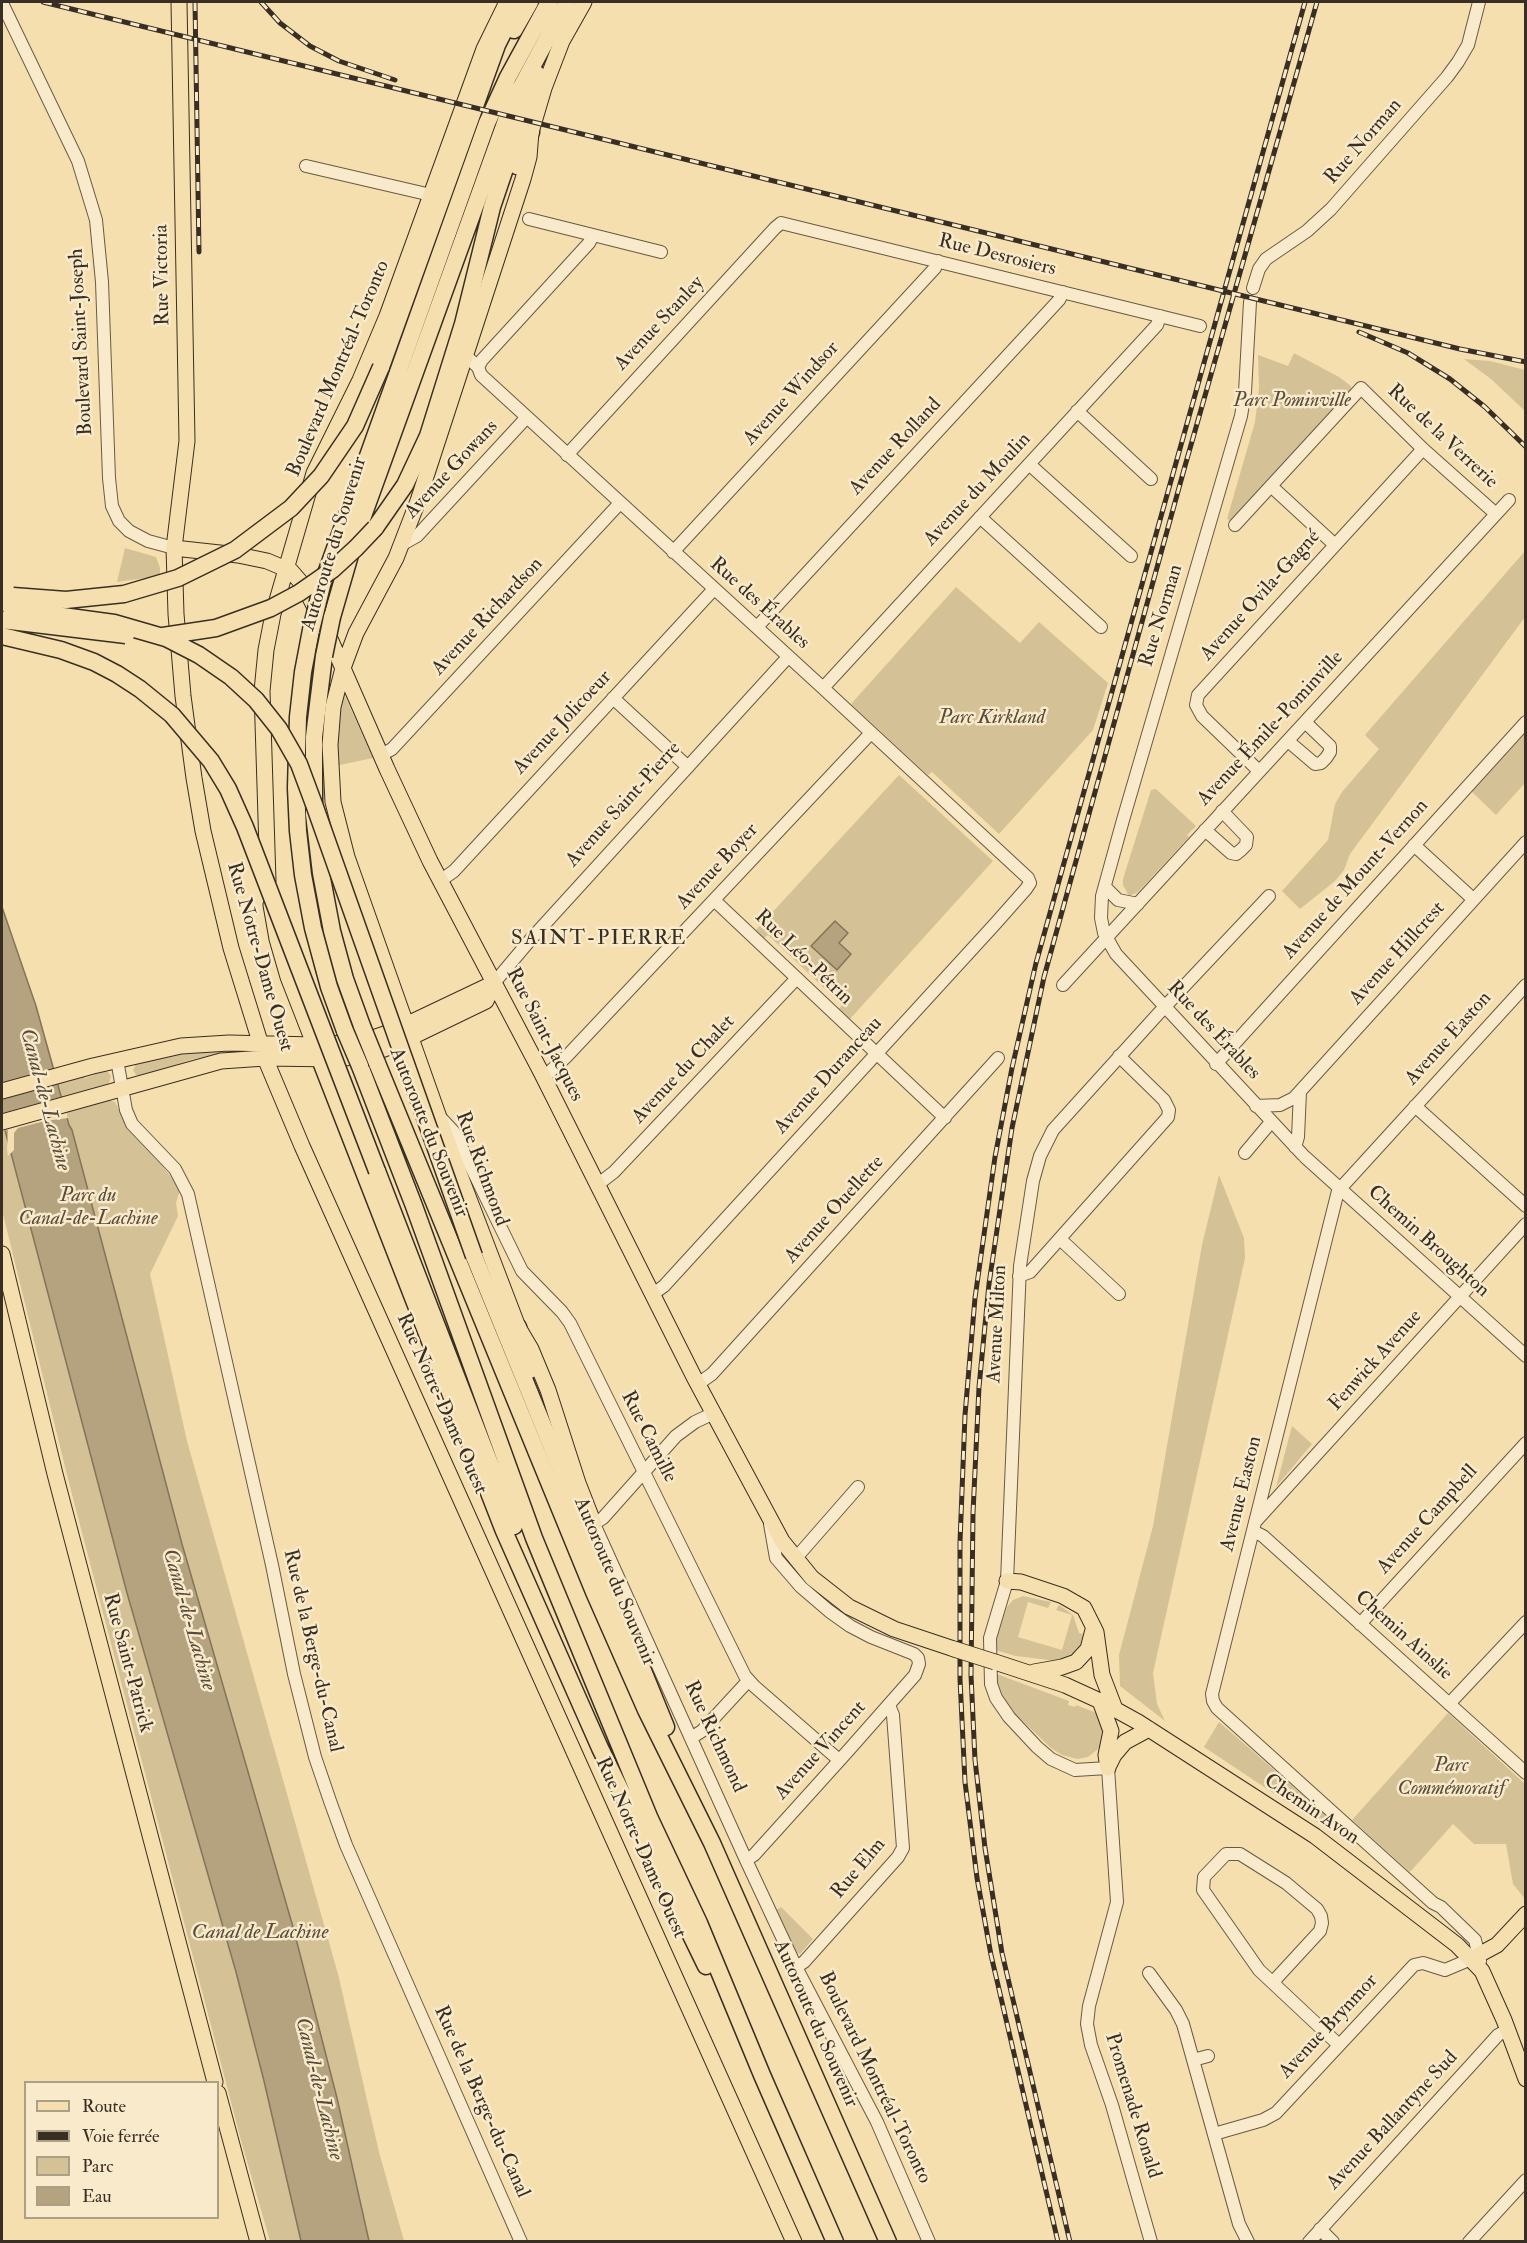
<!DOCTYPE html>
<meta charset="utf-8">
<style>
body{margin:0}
#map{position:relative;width:1527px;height:2243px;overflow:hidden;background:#f5dfae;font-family:"IM FELL Double Pica",serif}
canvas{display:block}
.frame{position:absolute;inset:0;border:3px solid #392e23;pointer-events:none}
.legend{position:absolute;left:24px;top:2081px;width:195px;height:138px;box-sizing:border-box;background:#f8eaca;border:2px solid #ac9f87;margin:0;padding:8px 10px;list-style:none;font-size:18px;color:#392e23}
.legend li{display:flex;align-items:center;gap:12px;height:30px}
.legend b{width:30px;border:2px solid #ac9f87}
</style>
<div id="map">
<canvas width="1527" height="2243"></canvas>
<div class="frame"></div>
<ul class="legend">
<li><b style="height:8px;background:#f5dfae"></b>Route</li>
<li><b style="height:8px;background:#392e23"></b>Voie ferrée</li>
<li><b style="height:16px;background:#d5c196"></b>Parc</li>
<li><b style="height:16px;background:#b5a37f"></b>Eau</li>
</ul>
</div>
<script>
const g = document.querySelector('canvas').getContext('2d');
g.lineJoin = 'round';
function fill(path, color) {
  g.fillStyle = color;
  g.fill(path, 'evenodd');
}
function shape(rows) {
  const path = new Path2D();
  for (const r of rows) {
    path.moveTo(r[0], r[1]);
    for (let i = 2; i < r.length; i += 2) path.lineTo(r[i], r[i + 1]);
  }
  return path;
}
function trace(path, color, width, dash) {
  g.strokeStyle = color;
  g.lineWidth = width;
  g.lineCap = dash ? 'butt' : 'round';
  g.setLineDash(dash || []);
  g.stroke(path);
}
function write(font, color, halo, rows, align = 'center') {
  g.font = font + ' "IM FELL Double Pica",serif';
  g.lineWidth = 5;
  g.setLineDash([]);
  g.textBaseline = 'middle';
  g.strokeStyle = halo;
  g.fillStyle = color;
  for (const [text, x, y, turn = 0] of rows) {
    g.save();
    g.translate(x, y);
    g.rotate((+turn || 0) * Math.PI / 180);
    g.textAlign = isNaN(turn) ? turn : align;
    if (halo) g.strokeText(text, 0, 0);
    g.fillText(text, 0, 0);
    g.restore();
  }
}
const green = shape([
 [1294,353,1339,377,1351,386,1351,390,1232,521,1227,519,1255,422,1259,388,1258,355,1288,366],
 [1464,359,1490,361,1525,370,1525,411,1491,379],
 [125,548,156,557,160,568,160,576,117,582],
 [1525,551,1525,617,1350,854,1344,870,1335,881,1300,909,1282,891,1328,840,1335,804,1342,792,1379,749,1365,735],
 [956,587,1020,643,1039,622,1108,683,1093,730,999,834,932,772,928,775,851,704],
 [344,694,373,758,335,766,339,709],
 [1525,731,1525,783,1496,815,1471,791],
 [899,775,993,861,849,1020,838,1010,842,1005,768,935,764,938,756,930],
 [1156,789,1196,826,1187,835,1189,837,1138,892,1129,896,1123,885,1123,879,1151,790],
 [2,907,36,1006,59,1083,84,1076,85,1078,95,1075,94,1072,108,1072,111,1076,109,1083,88,1092,115,1102,131,1132,161,1164,180,1189,176,1203,178,1216,150,1274,187,1441,338,1974,379,2152,404,2241,270,2241,242,2144,68,1479,2,1210],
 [230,1051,190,1060,143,1076,136,1075,133,1070,136,1064,166,1055],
 [1219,1175,1244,1238,1245,1258,1153,1673,1157,1704,1165,1721,1120,1686,1119,1655,1153,1526,1202,1245],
 [1292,1426,1312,1444,1276,1487],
 [1023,1596,1051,1602,1048,1608,1028,1602,1018,1637,1062,1650,1072,1615,1056,1610,1059,1605,1073,1615,1079,1633,1086,1635,1078,1654,1057,1661,1016,1656,995,1650,998,1632,1007,1607,1013,1600],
 [994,1673,1069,1701,1068,1705,1075,1707,1076,1705,1094,1712,1098,1715,1103,1731,1102,1743,1098,1749,1088,1757,1077,1759,1062,1755,1051,1748,1011,1710,998,1687],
 [1448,1713,1525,1784,1525,1899,1513,1884,1506,1844,1474,1844,1453,1824,1410,1872,1352,1820],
 [1219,1722,1248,1747,1349,1836,1323,1826,1204,1747],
 [781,1907,813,1939,800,1954,795,1952,776,1910]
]);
const water = shape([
 [2,907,36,1006,69,1125,72,1130,182,1544,293,1927,337,2098,369,2241,301,2241,264,2081,236,1972,127,1593,2,1119,2,907],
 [835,921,848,933,839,943,851,954,837,970,811,946,835,921]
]);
const pier = shape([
 [61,1097,63,1098,68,1118,45,1121,18,1128,14,1133,14,1150,8,1156,7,1149,8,1130,2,1131,2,1114]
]);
const minor = shape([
 [2,3,78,161,96,220,102,282,109,478,112,506,119,521,129,531,148,541,174,548],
 [306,166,431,195],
 [529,219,661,252],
 [1253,288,1259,269,1266,259,1307,231,1331,209,1447,77,1458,62,1468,45,1479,2],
 [1250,302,1245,392,1241,416,1123,820,1102,896,1101,918,1104,933,1116,954,1303,1155],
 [466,356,478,367,481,375,823,688,1028,878,1030,883,1026,889,995,924,664,1286,653,1294],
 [478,367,482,360,589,243,593,235],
 [1077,411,1151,479],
 [567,455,775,228,781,223,1200,326],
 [1029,464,1131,556],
 [1271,486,1335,545],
 [980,517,1101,627],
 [1235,525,1361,388,1423,449,1496,514],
 [401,545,417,536,527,417],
 [673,552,935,268,938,261],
 [757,627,1059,300,1063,292],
 [823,688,1157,325,1160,316],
 [613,698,688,767],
 [1288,741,1315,764,1321,763,1326,758,1330,752,1330,746,1305,722],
 [381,755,392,749,620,503],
 [1259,771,1202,716,1196,705,1198,695,1423,449],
 [1205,830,1231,853,1236,854,1241,850,1246,845,1247,837,1222,811],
 [1414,845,1473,899],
 [440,881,454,871,714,589],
 [1105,887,1118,900,1138,904],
 [714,900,945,1118],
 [494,983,531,939,788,657],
 [1063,985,1509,500],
 [117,1060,126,1110,132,1124,175,1169,188,1194,272,1565,294,1674,315,1757,330,1801,346,1845,521,2242],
 [1216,1064,1526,722],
 [543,1078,567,1056,870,734],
 [1256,1106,1280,1105,1294,1098,1526,842],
 [1415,1106,1526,1206],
 [440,1117,454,1132,522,1271,562,1312,570,1323,745,1676,754,1686,839,1760],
 [1295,1147,1298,1137,1300,1092],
 [1245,1153,1271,1122],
 [1305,1157,1526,1356],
 [597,1185,614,1172,796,979],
 [1060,1239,1119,1294],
 [1019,1276,1030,1272,1168,1117,1169,1110,1164,1100,1119,1056],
 [698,1384,712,1374,998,1058],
 [714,1413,695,1422,676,1436,603,1518,594,1524,746,1860,796,1967,877,2122,929,2242],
 [1256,1521,1526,1224],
 [1253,1531,1263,1536,1526,1773],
 [795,1559,858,1487],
 [1360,1624,1526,1443],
 [1449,1704,1526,1622],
 [691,1738,702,1731,748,1681],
 [746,1860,754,1855,847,1752,915,1675,919,1664,918,1658,914,1654,871,1637,850,1626,829,1611,801,1587,776,1558,770,1524],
 [1480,1961,1475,1940,1473,1938,1441,1907,1433,1903,1217,1708,1213,1701,1212,1694,1338,1191,1526,985],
 [796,1967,804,1962,898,1857,903,1848,893,1715,889,1705],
 [1149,1973,1176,2010,1183,2024,1239,2224,1248,2242],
 [1273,1982,1320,1931,1322,1923,1321,1916,1317,1909,1286,1883,1240,1854,1226,1854,1204,1877,1203,1890,1259,1970,1339,2045],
 [1193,2060,1208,2056],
 [1214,2134,1263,2120,1276,2113,1414,1965,1423,1963,1445,1970,1471,1959],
 [1320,2229,1333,2242],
 [1151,2242,1112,2105,1091,2045,1087,2024,1089,2006,1117,1902,1108,1768,1075,1770,1051,1759,1037,1747,1009,1717,996,1698,991,1684,990,1638,1007,1581,1020,1266,1033,1181,1040,1156,1053,1130,1158,1014,1269,896],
 [1309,2242,1470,2066,1498,2035,1508,2030],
 [1469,2242,1526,2180]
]);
const major = shape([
 [179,2,187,441,174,548,176,614,183,696,194,778,203,831,231,948,265,1058,302,1146,794,2242],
 [584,2,562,41,544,88,531,132,529,157,523,179,418,501,396,558,356,633,343,668,333,707,330,745,333,802,347,857,453,1157,518,1327,531,1349,548,1390,578,1483,594,1524],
 [174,548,238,555,267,561,291,571,304,586,324,625,387,769,430,861,541,1072,694,1377,782,1541,812,1578,849,1607,894,1629,954,1649],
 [268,881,262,691,266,650,273,614,314,473,360,380,387,316,484,49,507,2],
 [271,905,277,939,288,977,320,1059],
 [2,1091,93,1066,181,1046,229,1043,315,1045,361,1042,393,1031,494,983],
 [2,1122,221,1061,265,1058,337,1059,368,1055,395,1045,486,1001,494,983],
 [2,1254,55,1474,215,2082],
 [1007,1581,1021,1582,1063,1596,1084,1608,1096,1632,1102,1675,1115,1709],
 [995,1662,1065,1685,1100,1701,1138,1722,1315,1836,1457,1945,1482,1971,1504,2020,1526,2079],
 [1034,1672,1062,1667,1076,1662,1088,1649,1093,1630],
 [1100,1701,1111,1731,1106,1755,1108,1768],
 [1109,1765,1114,1755,1125,1742,1149,1729],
 [1471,1959,1497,1945,1526,1914],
 [218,2093,258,2242]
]);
const highway = shape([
 [514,30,530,2],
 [517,166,531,132],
 [381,367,497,45,511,17,515,2],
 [375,528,405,485,428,436,463,324,492,207,537,74],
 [323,582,487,123,508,77,549,2],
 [332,617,354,541,508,115,513,102,567,2],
 [311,630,303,672,298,717,296,788,298,831,303,875,313,928,329,987,345,1031],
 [324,656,314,737,314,814,321,873,332,931,345,979,362,1026],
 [320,1059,504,1531,600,1748,706,1966],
 [377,1063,594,1592,646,1710,712,1843,888,2242],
 [360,1066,414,1206,534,1538,650,1819,699,1923,762,2075,835,2242],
 [377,1171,514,1526],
 [474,1256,666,1727],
 [518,1327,530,1370]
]);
const rail = shape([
 [43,2,1460,349,1526,362],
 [195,2,199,252],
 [261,2,280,23,310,46,339,61,395,80],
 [1359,332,1408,353,1450,379,1485,407,1526,447],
 [1058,2242,991,1955,977,1878,965,1782,960,1679,960,1542,965,1415,975,1298,995,1157,1012,1068,1036,963,1305,2],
 [1070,2242,1002,1953,985,1848,975,1760,971,1675,973,1513,979,1387,989,1284,1012,1128,1044,977,1185,466,1317,2]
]);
const majorBridge = shape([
 [954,1649,995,1662]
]);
const highwayBridge = shape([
 [13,596,66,600,124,594,178,578,235,550,291,508,321,476,355,426,381,367],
 [11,609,114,623,166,638,199,655,231,677,256,700,279,729,299,764,315,807,474,1256],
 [2,620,126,635],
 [311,630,322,585],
 [2,636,61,650,94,662,117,674,140,689,172,715,211,761,228,789,245,827,377,1171],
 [163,636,216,628,271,608,299,593,332,570,356,548,375,528],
 [324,656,332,617],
 [362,1026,377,1063],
 [345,1031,360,1066]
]);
const streetNames = [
 ["Rue Norman",1364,142,-49],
 ["Rue Desrosiers",997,256,14],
 ["Rue Victoria",163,275,-91],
 ["Avenue Stanley",660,324,-47],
 ["Boulevard Saint-Joseph",82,342,-93],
 ["Boulevard Montréal-Toronto",339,369,-67],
 ["Avenue Windsor",792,394,-48],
 ["Rue de la Verrerie",1442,437,43],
 ["Avenue Rolland",896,447,-47],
 ["Avenue Gowans",452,470,-47],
 ["Avenue du Moulin",978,490,-47],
 ["Autoroute du Souvenir",335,544,-73],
 ["Avenue Ovila-Gagné",1261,596,-48],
 ["Rue des Érables",759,604,42],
 ["Rue Norman",1162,616,-73],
 ["Avenue Richardson",488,617,-47],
 ["Avenue Jolicoeur",563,723,-47],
 ["Avenue Émile-Pominville",1271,729,-47],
 ["Avenue Saint-Pierre",624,805,-48],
 ["Avenue Boyer",718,867,-47],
 ["Avenue de Mount-Vernon",1356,880,-48],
 ["Avenue Hillcrest",1398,954,-48],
 ["Rue Notre-Dame Ouest",259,957,74],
 ["Rue Léo-Pétrin",803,958,44],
 ["Rue des Érables",1213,1031,47],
 ["Rue Saint-Jacques",544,1035,63],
 ["Avenue Easton",1449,1039,-48],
 ["Avenue du Chalet",684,1070,-47],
 ["Avenue Duranceau",829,1076,-48],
 ["Autoroute du Souvenir",428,1133,68],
 ["Rue Richmond",481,1169,70],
 ["Avenue Ouellette",835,1210,-48],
 ["Chemin Broughton",1428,1242,42],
 ["Avenue Milton",998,1324,-87],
 ["Fenwick Avenue",1376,1361,-48],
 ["Rue Notre-Dame Ouest",441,1404,66],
 ["Rue Camille",648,1437,63],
 ["Avenue Easton",1242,1494,-76],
 ["Avenue Campbell",1428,1520,-48],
 ["Autoroute du Souvenir",614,1582,67],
 ["Chemin Ainslie",1403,1636,42],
 ["Rue de la Berge-du-Canal",312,1651,77],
 ["Rue Saint-Patrick",127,1663,75],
 ["Rue Richmond",714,1737,65],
 ["Avenue Vincent",821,1751,-48],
 ["Chemin Avon",1311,1810,34],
 ["Rue Notre-Dame Ouest",640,1848,66],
 ["Rue Elm",859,1869,-50],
 ["Autoroute du Souvenir",815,2024,66],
 ["Avenue Brynmor",1329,2027,-47],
 ["Boulevard Montréal-Toronto",874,2078,64],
 ["Rue de la Berge-du-Canal",481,2102,66],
 ["Promenade Ronald",1132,2106,73],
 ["Avenue Ballantyne Sud",1393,2121,-47]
];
const parkNames = [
 ["Parc Pominville",1292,402],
 ["Parc Kirkland",992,719],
 ["Parc du",88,1197],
 ["Canal-de-Lachine",88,1220],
 ["Parc",1451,1767],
 ["Commémoratif",1451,1790]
];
const neighbourhoodNames = [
 ["SAINT-PIERRE",599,939]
];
const waterNames = [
 ["Canal-de-Lachine",44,1100,75],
 ["Canal-de-Lachine",188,1620,74],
 ["Canal de Lachine",260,1933],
 ["Canal-de-Lachine",318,2089,76]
];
fill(green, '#d5c196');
fill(water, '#b5a37f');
trace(water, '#83745a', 1.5);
fill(pier, '#f5dfae');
trace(minor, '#685a46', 14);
trace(major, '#392e23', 17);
trace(highway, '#392e23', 19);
trace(minor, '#f8eaca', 12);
trace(major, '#f5dfae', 15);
trace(highway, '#f5dfae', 16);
trace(rail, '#392e23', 5);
trace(rail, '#f8eaca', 3, [9]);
trace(majorBridge, '#392e23', 17, []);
trace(highwayBridge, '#392e23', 19, []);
trace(majorBridge, '#f5dfae', 15);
trace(highwayBridge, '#f5dfae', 16);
write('20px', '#392e23', '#f8eaca', streetNames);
write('italic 20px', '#584b3a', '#f8eaca', parkNames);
g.letterSpacing = '1.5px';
write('21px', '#392e23', '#f8eaca', neighbourhoodNames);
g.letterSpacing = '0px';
write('italic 21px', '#584b3a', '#f8eaca', waterNames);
</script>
